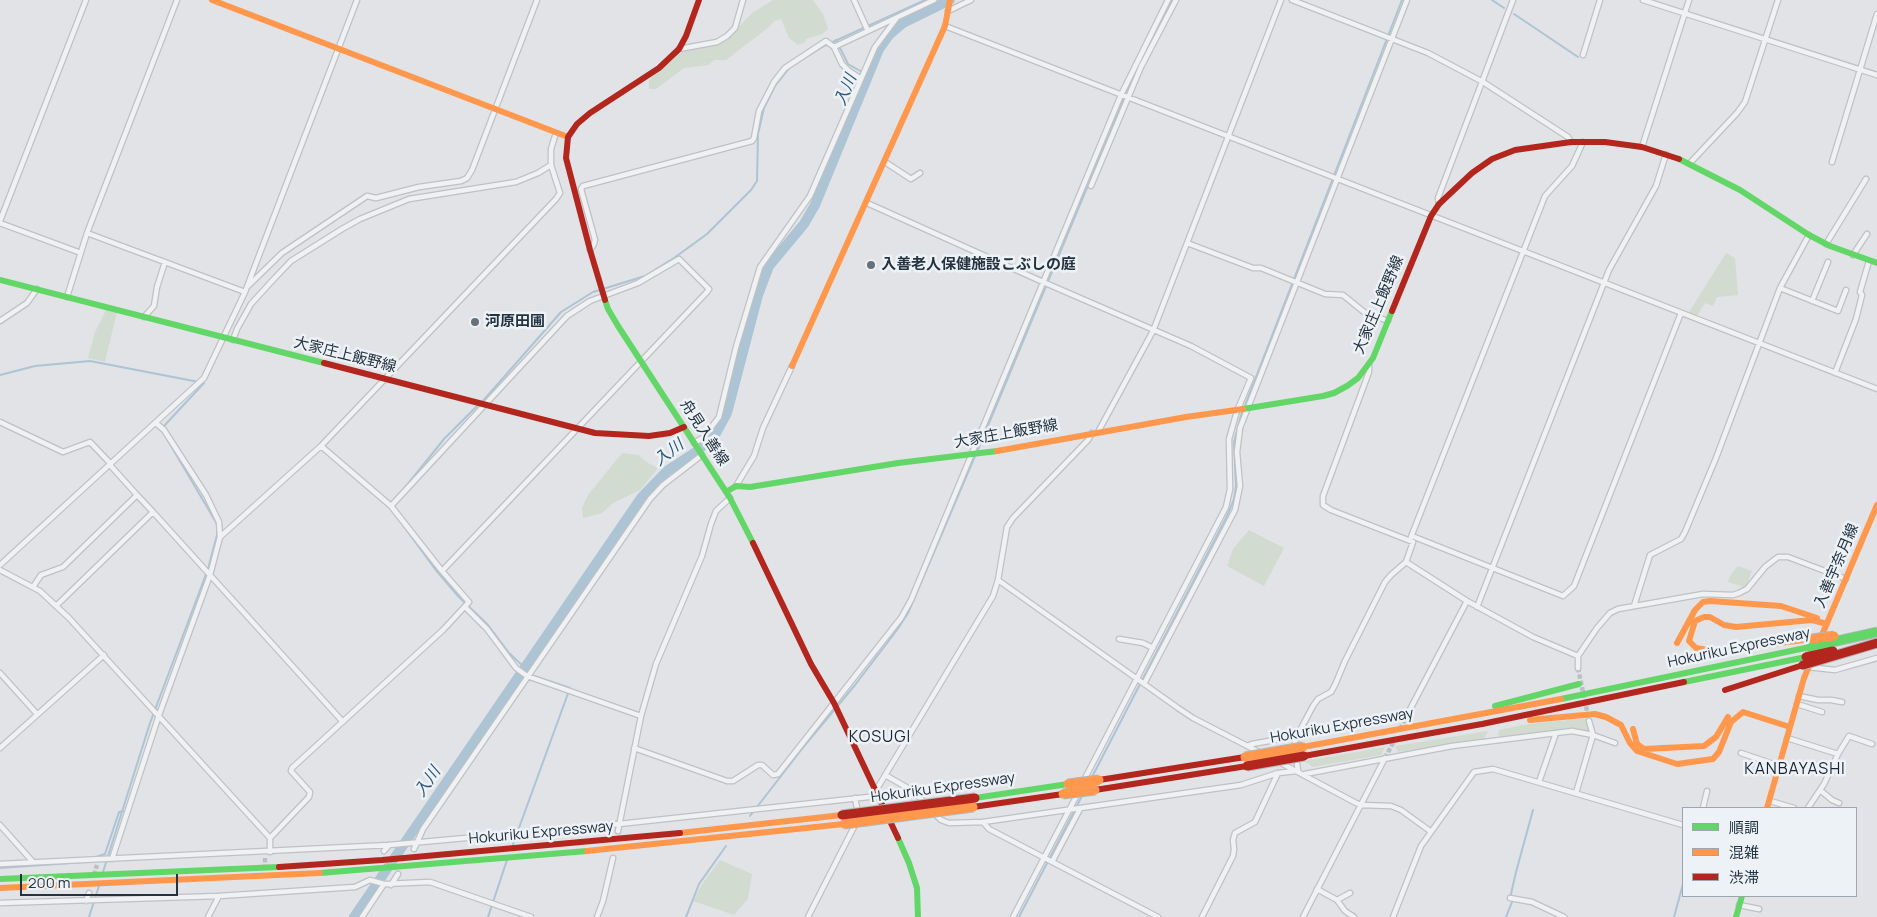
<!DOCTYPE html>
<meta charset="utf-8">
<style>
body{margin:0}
#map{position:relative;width:1877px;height:917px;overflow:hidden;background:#e1e3e6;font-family:Manrope,"Noto Sans JP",sans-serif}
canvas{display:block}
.legend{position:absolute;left:1682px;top:807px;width:175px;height:90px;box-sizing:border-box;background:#edf2f6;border:1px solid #9da6ae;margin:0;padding:6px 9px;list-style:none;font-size:15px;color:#253341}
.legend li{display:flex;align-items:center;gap:10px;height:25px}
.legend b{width:25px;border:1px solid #9da6ae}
.scale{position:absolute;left:20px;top:874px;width:158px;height:22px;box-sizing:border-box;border:2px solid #253341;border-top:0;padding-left:6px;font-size:15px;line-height:18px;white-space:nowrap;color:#253341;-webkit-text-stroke:4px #edf2f6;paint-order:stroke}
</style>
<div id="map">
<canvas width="1877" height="917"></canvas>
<ul class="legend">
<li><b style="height:6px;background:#63d668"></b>順調</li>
<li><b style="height:6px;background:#ff974d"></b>混雑</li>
<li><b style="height:6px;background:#b3261e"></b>渋滞</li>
</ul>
<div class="scale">200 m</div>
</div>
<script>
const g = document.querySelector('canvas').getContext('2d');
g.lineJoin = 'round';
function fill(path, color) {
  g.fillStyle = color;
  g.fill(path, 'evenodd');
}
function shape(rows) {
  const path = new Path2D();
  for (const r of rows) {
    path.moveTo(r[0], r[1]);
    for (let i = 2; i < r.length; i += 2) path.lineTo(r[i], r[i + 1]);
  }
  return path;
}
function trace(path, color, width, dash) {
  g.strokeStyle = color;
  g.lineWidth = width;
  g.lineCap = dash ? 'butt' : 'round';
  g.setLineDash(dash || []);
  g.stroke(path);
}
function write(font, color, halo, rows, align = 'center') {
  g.font = font + ' Manrope,"Noto Sans JP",sans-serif';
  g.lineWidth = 5;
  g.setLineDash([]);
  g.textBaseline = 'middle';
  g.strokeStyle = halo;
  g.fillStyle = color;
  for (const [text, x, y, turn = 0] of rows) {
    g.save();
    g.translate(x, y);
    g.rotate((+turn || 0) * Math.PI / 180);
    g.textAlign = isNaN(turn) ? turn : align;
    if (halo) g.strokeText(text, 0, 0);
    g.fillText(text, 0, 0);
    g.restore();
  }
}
const green = shape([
 [773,0,813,0,823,14,828,29,822,34,806,39,805,42,798,45,789,38,781,19,774,21,769,27,726,60,714,60,709,65,684,68,656,89,649,89,649,81,652,77,685,49,729,37,752,13],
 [1726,253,1735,258,1738,295,1717,297,1713,306,1705,303,1696,317,1688,314],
 [106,310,117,312,105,362,88,358,95,332],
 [622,453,638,455,648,463,658,468,640,490,613,503,602,513,583,518,582,508,588,495],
 [1249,530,1284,548,1264,586,1227,566,1233,549],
 [1738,566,1752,571,1747,584,1743,587,1728,582,1731,574],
 [1587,718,1589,730,1587,732,1569,728,1505,737,1500,737,1498,735,1499,730,1522,725],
 [1488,731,1484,739,1398,752,1395,746],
 [1385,747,1381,755,1313,767,1304,761],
 [720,860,752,874,748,899,734,915,693,901,702,884]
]);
const stream = shape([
 [1492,0,1504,8],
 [1514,14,1578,57],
 [836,40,848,64,869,76],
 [0,375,35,366,90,361,204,383,164,426,162,431,165,435],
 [482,402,561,312,593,292,645,276,674,258,707,234,751,190,757,181,758,134,764,108,775,86,790,67,824,46,925,0],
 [1244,408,1402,0],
 [977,452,1128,89,1172,0],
 [399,495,444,439,478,405],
 [389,506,435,569,458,596,488,625,509,653,525,668],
 [1092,777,1227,516,1234,499,1236,486,1234,442,1242,412],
 [750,816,805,745,855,685,897,630,908,613,975,456],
 [512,847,570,688,531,675,524,670],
 [96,857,105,854,119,812,123,811],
 [0,868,85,862],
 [103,872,150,723,208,569,217,535,217,524,210,512,167,439],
 [89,917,99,886],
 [488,917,507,860],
 [686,917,699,884,726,846],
 [1019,917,1083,794],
 [1506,917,1512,902,1511,894,1516,872,1533,810],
 [1674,917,1683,884]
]);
const river = shape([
 [354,917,641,498,667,471,696,452,716,433,727,413,758,295,769,266,804,224,815,205,879,49,889,35,903,23,950,0]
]);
const streetTunnel = shape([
 [1578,668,1588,716],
 [1400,729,1406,717],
 [1385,758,1394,741],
 [265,869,265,857],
 [94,875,97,865]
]);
const street = shape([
 [854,0,868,31],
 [1292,0,1428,53,1483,82,1568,137,1571,142],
 [1643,0,1877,75],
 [948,11,971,0],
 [945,26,1877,389],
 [834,47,842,64,848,70,861,79],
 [679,49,717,42,727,36,735,28,743,0],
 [1583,55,1600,0],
 [1642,147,1689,0],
 [885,162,911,179,920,173],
 [1832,162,1877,14],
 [1690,163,1737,113,1745,102,1778,0],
 [1091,186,1141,67,1176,0],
 [867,203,1043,282,1191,346,1251,378,1237,411,1229,439,1230,489,1226,507,1083,782],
 [1439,204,1438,198,1513,0],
 [0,221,86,0],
 [0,223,81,253],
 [87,233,245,292],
 [1187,243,1253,268,1261,268,1325,294,1343,295,1364,312,1388,321],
 [1826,244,1866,179],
 [590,250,594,244,595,240,581,189,583,186,752,141,754,138,759,111,774,82,785,68,826,41,834,47,934,0],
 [1853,255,1867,234],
 [247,287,282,253,367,196,376,198,419,187,461,181,467,178,472,170,537,0],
 [1780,288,1838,311,1846,290],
 [67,297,87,233,177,0],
 [1812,301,1828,262],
 [144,317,154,306,157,287,165,262],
 [0,321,27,303,37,289],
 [233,340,237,329,251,304,272,281,291,261,342,229,360,219,409,199,516,182,538,173,551,165],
 [1835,373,1856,319,1862,295,1860,292,1869,261],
 [0,422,63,452,90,442,111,464],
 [1098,432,1153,331,1281,0],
 [694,443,704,437,719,417,736,347,760,267,810,196,875,47,896,19],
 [736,486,754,456,763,428,792,366],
 [391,506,321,446,556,199,560,193,551,165,551,149,556,133],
 [153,512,343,722],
 [1412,536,1563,596,1574,586,1681,313],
 [220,537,321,446],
 [1411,537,1545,196,1572,166,1583,142],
 [1406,562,1467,601,1533,637,1578,656],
 [0,565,204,378,245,292,357,0],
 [0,570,40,591,69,618,270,838,270,852],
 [998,580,1178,708,1193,718,1261,753],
 [33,587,41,575,63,567,137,495,110,465],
 [56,606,153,512,137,495],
 [1634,606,1650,555,1681,539,1685,532,1716,458,1780,288,1809,235],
 [465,607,487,629,516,668,527,676,641,716],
 [1477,607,1609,270,1656,186,1666,154],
 [1119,639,1143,643,1153,648],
 [1808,667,1835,670,1877,658],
 [1578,668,1578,656,1597,628,1610,613,1618,609,1703,594,1733,595,1739,593,1747,589,1765,567,1778,557,1788,557,1846,579],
 [0,673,37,714],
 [1144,684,1235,510,1240,486,1237,452,1240,428,1407,0],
 [1799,696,1818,700,1831,700,1842,702],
 [1797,704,1822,712],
 [1406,717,1467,601],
 [1787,738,1838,754,1824,784,1808,808],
 [1247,746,1252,744,1297,736],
 [0,748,104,655],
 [634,748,727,781,733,781,758,765,762,765,773,775,778,774,901,618,911,600,1121,95,1168,0],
 [1295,749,1295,742,1297,736,1313,706,1318,699,1331,692,1335,685,1345,661,1385,582,1391,575,1406,562,1413,542,1331,510,1323,505,1323,496,1369,372,1369,365],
 [1741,753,1779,766],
 [1838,754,1849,736,1872,744],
 [1296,756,1298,771],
 [1279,762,1356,803,1361,805,1391,806,1401,810,1430,831],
 [1305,774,1452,746,1572,731,1593,735,1615,743],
 [885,775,915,792,926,805],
 [1539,782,1556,733],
 [1820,790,1832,800,1839,803],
 [875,792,993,596,998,580,1007,527,1013,518,1088,440,1092,433],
 [1576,793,1593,735,1589,721],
 [855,798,858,813],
 [1770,801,1794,808],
 [1703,808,1707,791],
 [933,812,941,820,949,823,983,822,1241,785,1278,773,1297,771],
 [983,822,989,829,1158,917],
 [0,825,33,862],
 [618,831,641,716,656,664,702,556,711,524,716,511,730,498],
 [270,838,309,797,310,792,291,771,292,768,443,630,469,602,442,571,391,506,567,316,590,301,638,283,679,259,709,289,707,292,442,571],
 [414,849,423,829,650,499,663,485,702,455],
 [384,851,389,845],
 [112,859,159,715,210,575,220,537,219,522,206,495,164,430,156,423],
 [1052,862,1080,809],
 [0,864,389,845,619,824,915,792],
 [391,885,398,874],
 [1317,889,1337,900,1350,893],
 [1510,898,1532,902,1564,917],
 [1337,900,1345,911,1354,917],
 [86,901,89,893],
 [0,903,219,896,355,887,370,880,384,884],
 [1739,905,1759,909],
 [208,917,219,896],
 [362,917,384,884,430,882,531,917],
 [597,917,603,901,613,858],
 [808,917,856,823],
 [1013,917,1078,793],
 [1202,917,1233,856,1234,849,1233,840,1235,833,1255,822,1278,773],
 [1303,917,1385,758],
 [1393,917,1421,846,1474,772,1493,769,1683,825]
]);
const fast = shape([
 [1679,159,1740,190,1809,235,1830,246,1877,263],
 [0,280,324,363],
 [605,300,608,309,618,326,730,498,753,543],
 [1243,409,1323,396,1334,393,1347,386,1358,378,1373,358,1392,311],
 [726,492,736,486,750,487,898,463,997,451],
 [1684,682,1806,657],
 [1561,699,1810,647],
 [1495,706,1579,684],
 [975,798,1068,784],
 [898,838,909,863,917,888,918,917],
 [320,873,587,851],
 [0,879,279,867],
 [1736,917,1742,896]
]);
const slow = shape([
 [212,0,568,137],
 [792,366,945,26,950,0],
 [997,451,1186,417,1243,409],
 [1812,639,1713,651,1696,648,1689,641,1695,621,1704,617,1710,617,1724,625,1736,627,1812,620,1827,624],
 [1819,642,1877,505],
 [1677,643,1695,610,1703,602,1710,601,1781,606,1817,618],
 [1530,720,1595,714,1606,717,1621,725,1630,743,1637,751,1677,764,1713,759,1719,752,1731,722,1743,712,1790,727],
 [1633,729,1637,744,1644,749,1704,746,1716,737,1728,717],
 [1303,747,1561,699],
 [1767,808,1804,678,1812,659],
 [680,833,842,815],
 [587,851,844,824],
 [0,888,320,873]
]);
const jam = shape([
 [605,300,590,250,566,158,568,137,577,124,590,113,659,68,679,49,686,36,699,0],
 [1392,311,1431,216,1439,204,1472,173,1492,159,1515,150,1571,142,1605,142,1642,147,1679,159],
 [324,363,595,433,649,436,670,433,684,427],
 [753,543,811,664,834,703,898,838],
 [1725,690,1803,665],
 [1304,756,1482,724,1684,682],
 [1099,780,1245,757],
 [1095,790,1247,766],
 [973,807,1063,794],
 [279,867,382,860,680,833]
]);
const fastBridge = shape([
 [1810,647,1877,632]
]);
const slowBridge = shape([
 [1812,639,1834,636],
 [1245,757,1303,747],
 [1068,784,1099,780],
 [1063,794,1095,790],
 [844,824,973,807]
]);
const jamBridge = shape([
 [1806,657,1833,651],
 [1803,665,1877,643],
 [1247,766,1304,756],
 [842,815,975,798]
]);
const markers = [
 [871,265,5,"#67717b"],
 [475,322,5,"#67717b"]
];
const poiNames = [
 ["入善老人保健施設こぶしの庭",881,265],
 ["河原田圃",485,322]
];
const streetNames = [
 ["大家庄上飯野線",1379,305,-67],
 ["大家庄上飯野線",345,355,14],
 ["舟見入善線",704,433,57],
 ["大家庄上飯野線",1006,434,-10],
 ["入善宇奈月線",1837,566,-67],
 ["Hokuriku Expressway",1739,648,-12],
 ["Hokuriku Expressway",1342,726,-10],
 ["Hokuriku Expressway",943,788,-8],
 ["Hokuriku Expressway",541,833,-5]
];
const waterNames = [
 ["入川",846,90,-68],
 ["入川",669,453,-37],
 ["入川",428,782,-56]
];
const neighbourhoodNames = [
 ["KOSUGI",880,738],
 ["KANBAYASHI",1795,770]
];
fill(green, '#d2dbd0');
trace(stream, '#acc4d4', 2);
trace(river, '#acc4d4', 10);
trace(streetTunnel, '#bbc0c5', 4.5, [4.5, 2]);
trace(street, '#bfc1c4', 7);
trace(street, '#f0f1f3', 4.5);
trace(fast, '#63d668', 6);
trace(slow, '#ff974d', 6);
trace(jam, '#b3261e', 6);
trace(fastBridge, '#b3b7bb', 11, []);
trace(slowBridge, '#b3b7bb', 11, []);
trace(jamBridge, '#b3b7bb', 11, []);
trace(fastBridge, '#63d668', 9);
trace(slowBridge, '#ff974d', 9);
trace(jamBridge, '#b3261e', 9);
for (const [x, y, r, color] of markers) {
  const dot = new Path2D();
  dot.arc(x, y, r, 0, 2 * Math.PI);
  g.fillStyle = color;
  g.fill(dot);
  trace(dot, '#edf2f6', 2);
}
write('bold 15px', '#253341', '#edf2f6', poiNames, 'left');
write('15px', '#253341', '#edf2f6', streetNames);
write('italic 16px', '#2c5779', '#edf2f6', waterNames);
g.letterSpacing = '1px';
write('16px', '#182432', '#edf2f6', neighbourhoodNames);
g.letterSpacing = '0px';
</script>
